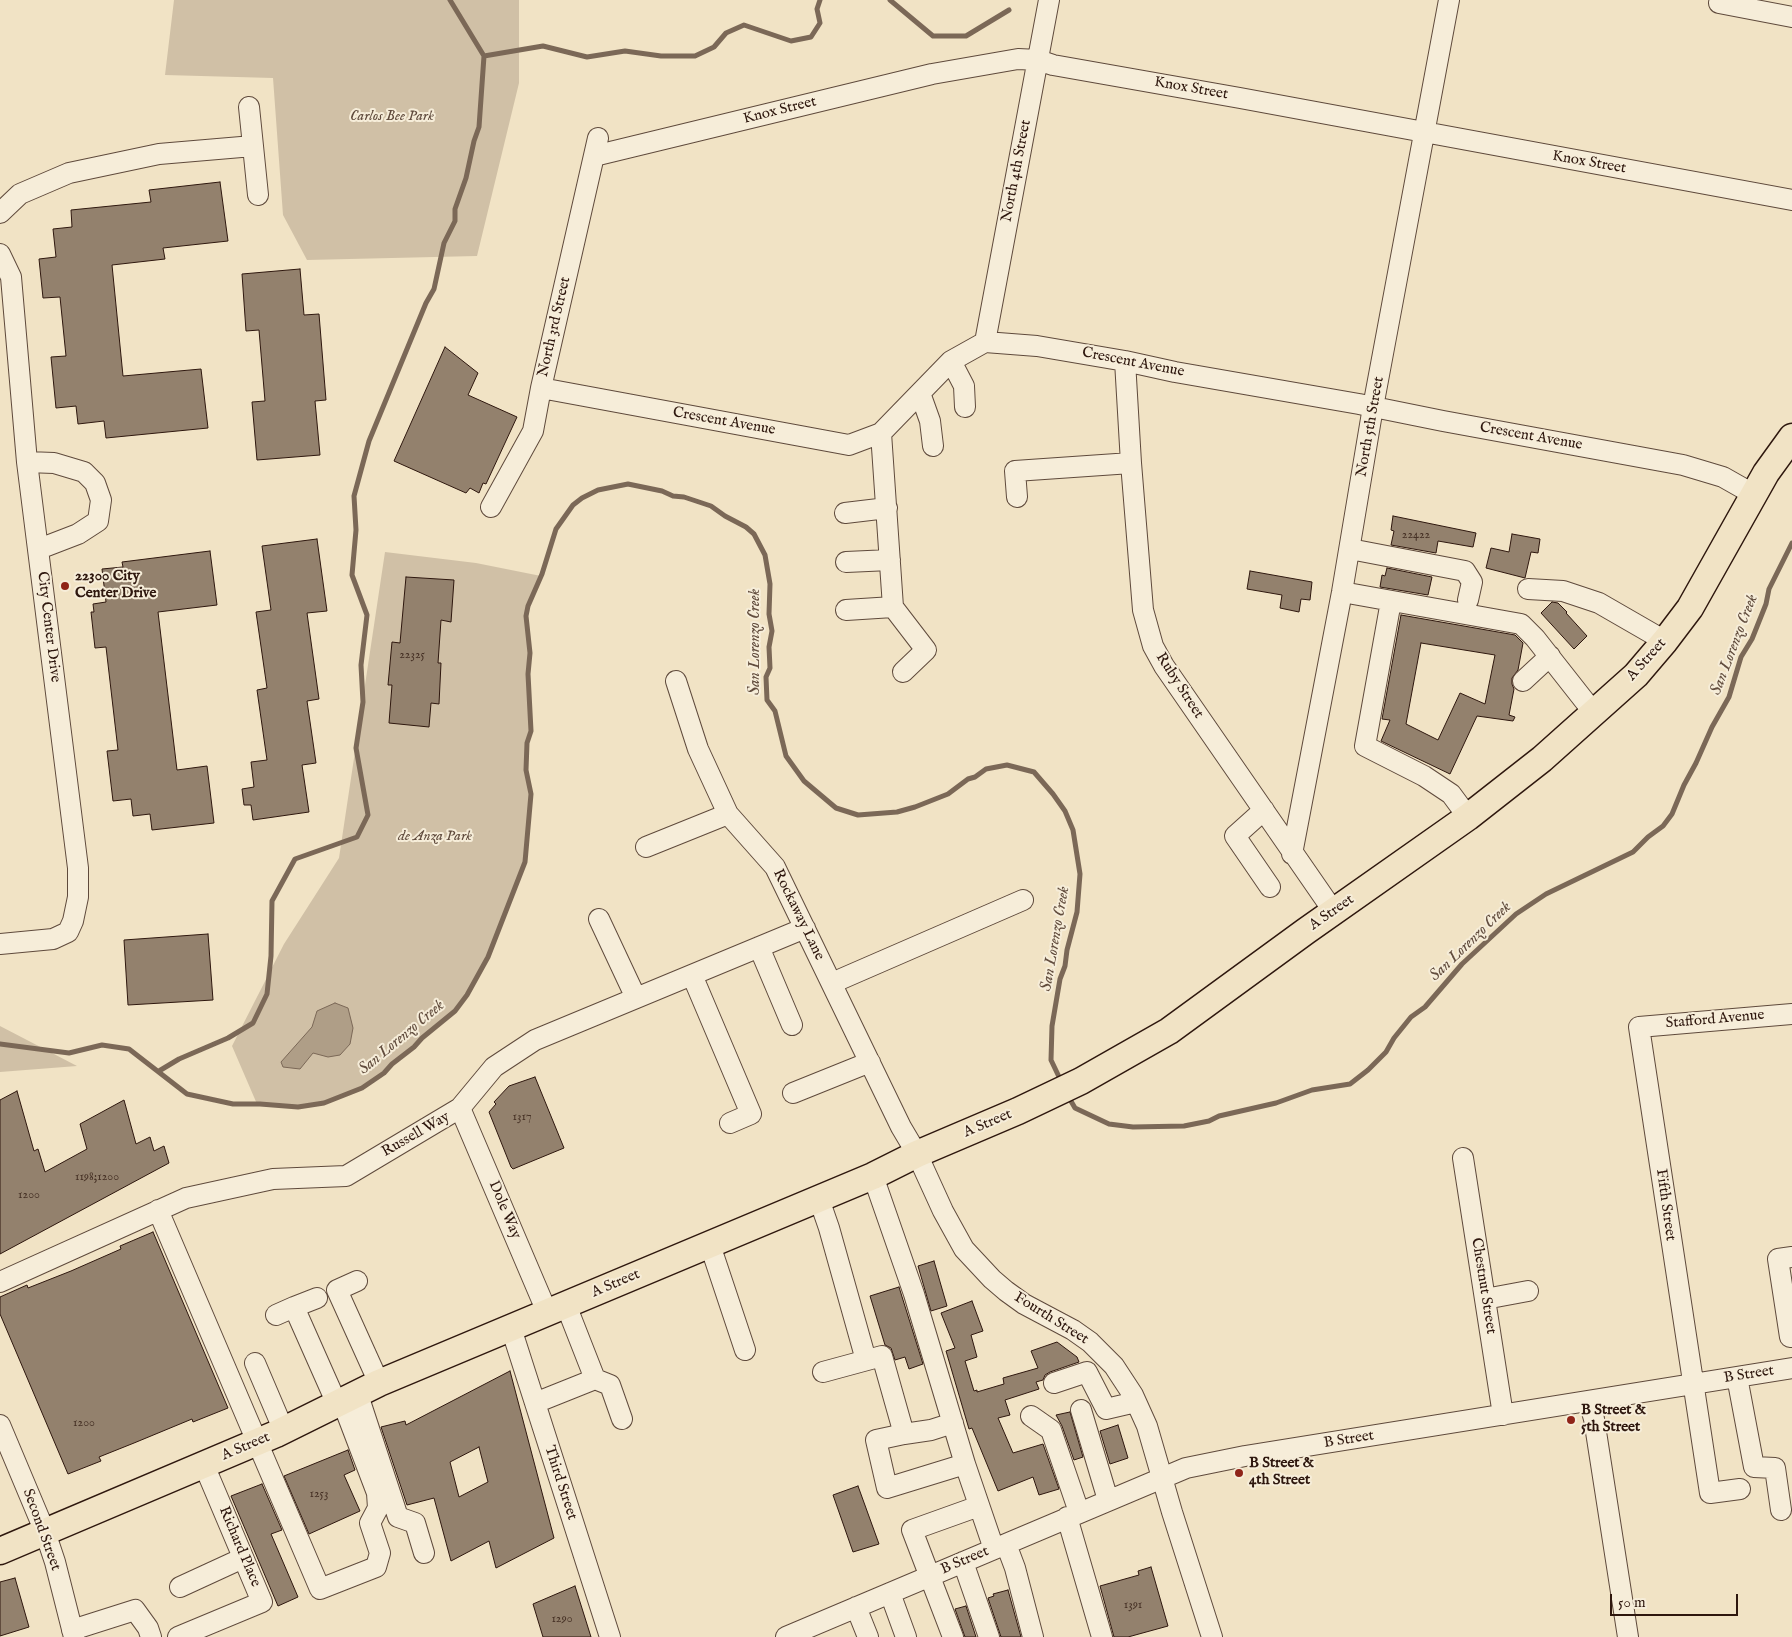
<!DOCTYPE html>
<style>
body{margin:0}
#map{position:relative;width:1792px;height:1637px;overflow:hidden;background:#f1e3c5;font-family:"IM FELL English",serif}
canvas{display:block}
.scale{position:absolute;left:1610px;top:1594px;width:128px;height:22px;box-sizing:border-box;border:2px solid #2e170e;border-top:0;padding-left:6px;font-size:15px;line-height:18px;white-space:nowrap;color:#2e170e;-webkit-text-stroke:4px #f6edd9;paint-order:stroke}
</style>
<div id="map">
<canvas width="1792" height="1637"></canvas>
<div class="scale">50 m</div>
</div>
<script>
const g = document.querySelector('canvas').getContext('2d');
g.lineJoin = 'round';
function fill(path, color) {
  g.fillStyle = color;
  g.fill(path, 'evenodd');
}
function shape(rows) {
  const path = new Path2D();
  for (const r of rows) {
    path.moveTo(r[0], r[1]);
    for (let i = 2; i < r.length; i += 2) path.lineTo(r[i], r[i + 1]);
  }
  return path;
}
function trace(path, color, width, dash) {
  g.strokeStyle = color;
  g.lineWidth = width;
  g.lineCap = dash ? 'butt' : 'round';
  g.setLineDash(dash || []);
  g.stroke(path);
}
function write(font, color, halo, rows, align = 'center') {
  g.font = font + ' "IM FELL English",serif';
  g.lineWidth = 4;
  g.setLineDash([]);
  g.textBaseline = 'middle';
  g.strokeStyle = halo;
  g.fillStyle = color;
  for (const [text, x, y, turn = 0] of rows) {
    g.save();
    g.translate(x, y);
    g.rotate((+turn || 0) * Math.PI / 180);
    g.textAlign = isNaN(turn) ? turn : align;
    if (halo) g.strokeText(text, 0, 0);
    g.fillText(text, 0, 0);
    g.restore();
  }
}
const green = shape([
 [174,0,519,0,519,83,477,256,307,260,283,215,273,78,165,75],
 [385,552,476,563,541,576,532,595,526,616,530,653,528,674,531,731,527,743,526,770,531,794,525,862,488,957,467,995,455,1011,422,1038,414,1047,392,1064,384,1074,362,1088,341,1097,313,1106,288,1107,257,1104,232,1046,284,944,339,858],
 [0,1026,77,1066,0,1072]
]);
const water = shape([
 [335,1003,348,1008,353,1028,350,1044,340,1055,328,1057,313,1053,300,1069,283,1067,281,1062,312,1027,317,1011,335,1003]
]);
const stream = shape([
 [450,0,484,56],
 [890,0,933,36,966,36,1009,10],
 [484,56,543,46,587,57,625,51,661,56,695,56,714,47,726,33,744,25,791,41,811,37,820,23,817,9,820,0],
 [0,1044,69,1053,102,1045,129,1049,187,1094,233,1104,260,1104,298,1107,324,1103,362,1088,384,1073,392,1064,414,1047,422,1038,455,1011,467,995,488,957,525,862,531,794,526,770,527,743,531,731,528,674,530,653,526,616,528,606,542,574,556,529,573,505,582,498,598,490,628,484,662,491,673,496,684,497,711,506,725,516,746,527,754,534,765,555,770,584,769,614,772,631,769,647,770,668,766,677,767,700,775,711,786,756,804,781,836,808,858,815,897,812,915,807,948,794,968,779,975,777,986,769,1007,765,1034,772,1053,794,1065,811,1073,830,1080,874,1077,912,1067,950,1065,966,1060,979,1052,1026,1051,1060,1061,1081],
 [159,1071,179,1059,228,1038,253,1023,267,994,271,956,272,901,295,859,357,837,368,815,356,748,363,702,361,665,367,615,352,575,356,530,354,496,369,441,426,303,434,289,444,243,455,221,455,209,466,178,474,141,479,127,484,56],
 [1068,1096,1075,1108,1109,1124,1133,1127,1184,1126,1209,1121,1219,1116,1276,1103,1312,1090,1350,1084,1368,1070,1386,1052,1394,1038,1411,1017,1425,1007,1462,964,1516,914,1546,894,1633,852,1648,837,1663,826,1672,814,1684,785,1696,763,1712,727,1729,697,1741,657,1752,639,1766,604,1769,589,1792,543]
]);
const building = shape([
 [220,182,228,241,163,248,165,259,112,265,123,376,201,369,208,428,106,438,104,421,78,424,76,406,56,408,51,357,66,356,60,297,43,298,39,259,56,257,53,229,72,227,71,210,151,202,149,190,220,182],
 [300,269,304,315,319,314,326,400,315,401,320,455,257,460,252,402,265,401,259,330,246,331,242,274,300,269],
 [445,347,478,373,468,395,517,417,486,484,483,483,479,493,470,488,466,493,394,461,445,347],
 [1393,516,1476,533,1473,547,1438,541,1436,553,1391,545,1394,531,1391,530,1393,516],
 [1512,534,1540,539,1538,553,1531,552,1525,578,1486,568,1491,548,1509,552,1512,534],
 [317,539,327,611,307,613,319,699,307,701,316,763,302,765,309,812,253,820,251,805,244,805,242,789,254,787,251,762,267,760,257,690,267,688,256,612,271,610,262,546,317,539],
 [210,551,217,605,158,612,177,770,207,766,214,823,152,830,150,814,133,816,131,799,113,801,107,751,118,750,106,647,95,648,91,612,94,612,93,604,106,602,102,569,123,567,122,562,210,551],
 [1387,568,1432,577,1428,595,1380,587,1382,575,1385,576,1387,568],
 [1250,571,1312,582,1310,600,1301,599,1299,612,1280,608,1282,595,1247,589,1250,571],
 [406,577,454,580,451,622,441,620,438,663,441,663,439,704,431,703,429,727,389,723,392,685,388,685,392,642,400,643,406,577],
 [1552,602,1558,603,1567,612,1566,613,1587,636,1574,649,1541,613,1552,602],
 [1401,615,1515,635,1523,643,1518,670,1512,678,1512,684,1514,689,1509,715,1515,717,1513,721,1477,716,1450,774,1381,741,1390,720,1382,719,1401,615],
 [1421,643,1495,655,1485,704,1460,693,1438,740,1406,724,1421,643],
 [208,934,213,1000,128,1005,124,940,208,934],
 [535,1077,564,1148,513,1169,511,1167,489,1112,496,1104,494,1102,509,1086,535,1077],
 [17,1091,34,1151,38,1149,45,1172,87,1149,80,1124,124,1100,136,1144,150,1137,154,1151,164,1146,169,1163,0,1254,0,1100,17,1091],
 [153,1232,228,1408,193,1422,192,1419,134,1443,99,1457,101,1461,68,1474,0,1314,0,1297,27,1285,28,1288,71,1271,121,1249,120,1246,153,1232],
 [934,1261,947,1306,931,1311,918,1266,934,1261],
 [899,1287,923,1364,909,1369,905,1357,895,1360,891,1348,885,1345,870,1296,899,1287],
 [972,1301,983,1331,971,1335,977,1357,965,1361,974,1391,977,1390,977,1392,1004,1384,1003,1378,1038,1368,1031,1351,1057,1342,1077,1357,1079,1362,1050,1372,1045,1375,1043,1380,1036,1382,1039,1389,1005,1400,1010,1415,998,1418,1013,1453,1043,1444,1059,1489,1039,1495,1033,1477,998,1491,972,1428,969,1429,946,1351,955,1348,941,1313,972,1301],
 [510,1371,554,1538,496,1568,489,1541,451,1561,434,1498,407,1505,381,1427,405,1421,406,1425,510,1371],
 [479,1447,488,1482,459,1497,450,1462,479,1447],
 [1070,1412,1083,1457,1074,1460,1062,1426,1056,1415,1070,1412],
 [1118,1425,1128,1458,1110,1464,1100,1431,1118,1425],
 [348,1450,355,1470,344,1475,360,1511,309,1534,284,1476,348,1450],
 [262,1484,282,1530,271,1534,298,1597,278,1606,231,1496,262,1484],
 [858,1486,879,1544,853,1552,833,1495,858,1486],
 [1151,1567,1168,1626,1128,1637,1114,1637,1100,1586,1139,1575,1138,1571,1151,1567],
 [15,1578,29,1627,0,1636,0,1582,15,1578],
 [575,1586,591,1637,543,1637,533,1604,575,1586],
 [1008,1590,1021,1637,1001,1637,988,1598,994,1596,993,1594,1008,1590],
 [966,1606,976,1637,965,1637,955,1609,966,1606]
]);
const minor = shape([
 [1719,3,1792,17],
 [253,146,258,195],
 [594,156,932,74,1018,59,1038,60,1053,65,1240,98,1792,200],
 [0,213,20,194,69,173,159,154,253,146,249,107],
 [0,254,11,277,27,462,78,868,78,897,73,921,68,932,53,939,0,944],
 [985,342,1049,0],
 [951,361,964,386,965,407],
 [1125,361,1131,463,1143,610,1153,646,1164,666,1334,912],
 [541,388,849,445,881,433,951,361,985,342,1037,346,1125,361,1175,372,1359,404,1443,421,1683,465,1723,477,1753,494],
 [920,393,930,421,933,446],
 [881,433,893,607,926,650,903,672],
 [27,462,54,463,84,472,95,483,101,500,98,521,78,534,39,549],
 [1017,497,1015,471,1131,463],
 [491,507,533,431,541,388,598,138],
 [845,513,887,508],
 [1350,549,1465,571,1472,582,1468,600],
 [846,562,890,560],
 [1528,589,1563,591,1599,603,1665,641],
 [1342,592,1521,624,1535,638,1594,713],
 [1391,601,1365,746,1424,776,1451,794,1468,817],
 [846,610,893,607],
 [676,681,698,749,728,814,775,867,901,1127,917,1154,943,1211,964,1249,992,1279,1006,1291,1024,1304,1073,1330,1090,1342,1114,1366,1133,1395,1147,1426,1172,1512,1212,1637],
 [1523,681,1550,656],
 [1264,810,1235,836,1270,887],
 [646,847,728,814],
 [1292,854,1342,592,1373,407,1449,0],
 [599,919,636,998],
 [759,947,792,1025],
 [692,975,751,1114,730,1123],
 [832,983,1023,900],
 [793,1093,870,1062],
 [460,1108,547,1312],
 [1463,1158,1503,1415],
 [873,1176,914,1294,965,1464],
 [819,1199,829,1228,866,1360],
 [158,1210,320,1589,376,1567,380,1553,370,1523,378,1508,377,1493,342,1401],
 [710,1245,745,1350],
 [1792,1257,1778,1259,1790,1337,1792,1337],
 [357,1281,337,1290,379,1383],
 [0,1282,186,1198,273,1179,346,1176,460,1108,494,1067,535,1040,805,928],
 [317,1298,294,1307,337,1404],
 [1485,1299,1528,1291],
 [566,1305,595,1379,610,1385,622,1419],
 [276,1315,294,1307],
 [511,1328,610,1637],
 [255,1363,284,1431],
 [823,1372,882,1356,904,1434,876,1440,887,1488,965,1464,994,1549],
 [1737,1377,1754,1467,1775,1468,1781,1510],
 [1054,1383,1087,1372,1106,1409,1136,1402],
 [358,1395,398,1517,415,1523,424,1553],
 [1589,1401,1594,1419,1628,1637],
 [535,1403,595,1379],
 [1081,1410,1108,1500],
 [1031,1416,1051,1430,1079,1512],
 [0,1425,45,1532,55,1562,74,1637],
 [904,1434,931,1430,953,1423],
 [1740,1489,1710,1493,1639,1027,1792,1014],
 [1067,1517,1102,1637],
 [1006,1544,1015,1568,1033,1637],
 [963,1562,989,1637],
 [180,1587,243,1558],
 [890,1593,906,1637],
 [856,1607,868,1637],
 [72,1630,135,1610,148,1628,151,1637],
 [178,1637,262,1602,204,1465],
 [786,1637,1186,1468,1245,1456,1792,1368],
 [953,1637,912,1530,979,1506]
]);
const major = shape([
 [0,1551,276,1434,379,1383,873,1176,917,1154,1018,1111,1081,1081,1169,1031,1306,931,1468,817,1542,759,1636,675,1665,641,1690,608,1766,473,1792,437]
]);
const markers = [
 [65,586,5,"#8f2418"],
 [1571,1420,5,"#8f2418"],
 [1239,1473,5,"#8f2418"]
];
const numberNames = [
 ["22422",1416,536],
 ["22325",412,656],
 ["1317",522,1118],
 ["1198;1200",97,1178],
 ["1200",29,1196],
 ["1200",84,1424],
 ["1253",319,1495],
 ["1391",1133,1606],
 ["1290",562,1620]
];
const streetNames = [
 ["Knox Street",1191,89,10],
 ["Knox Street",780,111,-14],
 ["Knox Street",1589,163,10],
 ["North 4th Street",1017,171,-79],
 ["North 3rd Street",555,327,-77],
 ["Crescent Avenue",1133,363,11],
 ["Crescent Avenue",724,422,10],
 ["North 5th Street",1371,427,-80],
 ["Crescent Avenue",1531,437,10],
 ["City Center Drive",48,627,83],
 ["A Street",1647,660,-48],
 ["Ruby Street",1179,686,57],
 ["A Street",1332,913,-35],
 ["Rockaway Lane",798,915,64],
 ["Stafford Avenue",1715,1020,-5],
 ["A Street",988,1124,-23],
 ["Russell Way",416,1135,-30],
 ["Fifth Street",1665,1205,82],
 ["Dole Way",504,1210,67],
 ["A Street",616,1284,-23],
 ["Chestnut Street",1483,1286,81],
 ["Fourth Street",1051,1319,32],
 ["B Street",1749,1375,-9],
 ["B Street",1349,1440,-9],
 ["A Street",246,1447,-23],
 ["Third Street",560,1483,72],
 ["Second Street",41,1530,70],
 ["Richard Place",239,1547,67],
 ["B Street",965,1561,-23]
];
const parkNames = [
 ["Carlos Bee Park",392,117],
 ["de Anza Park",435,837]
];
const poiNames = [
 ["22300 City",75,577],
 ["Center Drive",75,594],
 ["B Street &",1581,1411],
 ["5th Street",1581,1428],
 ["B Street &",1249,1464],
 ["4th Street",1249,1481]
];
const waterNames = [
 ["San Lorenzo Creek",756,642,-90],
 ["San Lorenzo Creek",1735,645,-69],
 ["San Lorenzo Creek",1056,939,-80],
 ["San Lorenzo Creek",1471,942,-44],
 ["San Lorenzo Creek",402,1038,-40]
];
fill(green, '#d0c0a6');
fill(water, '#af9e87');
trace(water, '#7b6857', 1);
trace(stream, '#7b6857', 5);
fill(building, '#93816d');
trace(building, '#2e170e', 1);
trace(minor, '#5f4a3c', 22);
trace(major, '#2e170e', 29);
trace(minor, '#f6edd9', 20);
trace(major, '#f1e3c5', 26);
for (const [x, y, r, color] of markers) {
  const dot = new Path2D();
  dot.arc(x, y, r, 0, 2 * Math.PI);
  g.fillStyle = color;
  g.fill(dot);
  trace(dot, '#f6edd9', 2);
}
write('12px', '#473226', null, numberNames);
write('15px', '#2e170e', '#f6edd9', streetNames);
write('italic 15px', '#5f4a3c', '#f6edd9', parkNames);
write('bold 15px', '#2e170e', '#f6edd9', poiNames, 'left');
write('italic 16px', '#624d3e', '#f6edd9', waterNames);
</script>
